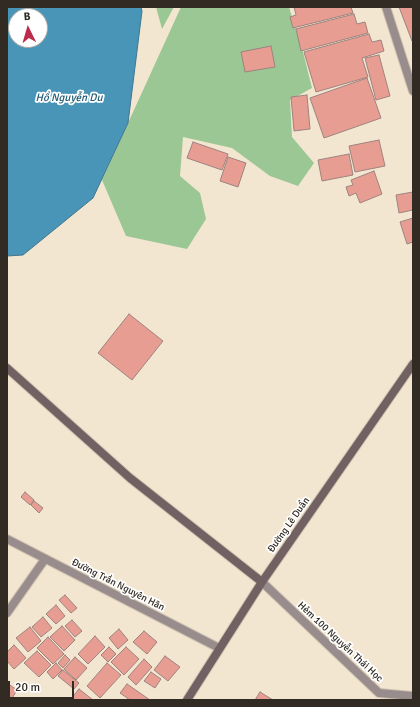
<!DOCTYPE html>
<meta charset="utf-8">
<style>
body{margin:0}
#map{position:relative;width:420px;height:707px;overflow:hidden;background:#f3e6d0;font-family:Signika,sans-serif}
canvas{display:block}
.frame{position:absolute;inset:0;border:8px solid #312b23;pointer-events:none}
.north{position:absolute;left:8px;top:8px;width:40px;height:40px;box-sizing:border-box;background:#fff;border:1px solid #adaaa7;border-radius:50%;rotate:355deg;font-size:11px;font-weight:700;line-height:16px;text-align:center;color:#312b23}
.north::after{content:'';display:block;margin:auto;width:14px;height:18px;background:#bd2c4c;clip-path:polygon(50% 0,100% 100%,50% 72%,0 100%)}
.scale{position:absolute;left:8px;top:681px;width:66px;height:18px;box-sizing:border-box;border:2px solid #312b23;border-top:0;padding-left:5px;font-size:12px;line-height:14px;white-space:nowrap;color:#312b23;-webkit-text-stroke:3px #fff;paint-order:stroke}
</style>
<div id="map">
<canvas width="420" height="707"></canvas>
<div class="frame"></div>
<div class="north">B</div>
<div class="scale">20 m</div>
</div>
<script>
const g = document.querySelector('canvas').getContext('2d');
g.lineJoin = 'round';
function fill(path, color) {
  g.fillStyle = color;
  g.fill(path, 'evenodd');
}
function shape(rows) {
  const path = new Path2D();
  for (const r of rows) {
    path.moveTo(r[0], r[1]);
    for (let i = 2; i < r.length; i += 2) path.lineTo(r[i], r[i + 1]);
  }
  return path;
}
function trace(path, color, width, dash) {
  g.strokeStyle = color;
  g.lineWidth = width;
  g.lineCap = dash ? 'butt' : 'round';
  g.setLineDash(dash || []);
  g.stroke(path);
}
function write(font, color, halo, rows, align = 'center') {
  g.font = font + ' Signika,sans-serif';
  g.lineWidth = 3.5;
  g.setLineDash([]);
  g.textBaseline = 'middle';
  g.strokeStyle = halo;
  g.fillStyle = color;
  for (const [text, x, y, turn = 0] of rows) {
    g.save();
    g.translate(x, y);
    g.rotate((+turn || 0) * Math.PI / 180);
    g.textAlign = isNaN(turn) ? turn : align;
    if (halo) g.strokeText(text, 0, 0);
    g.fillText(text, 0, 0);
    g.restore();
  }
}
const green = shape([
 [156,7,174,7,162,29],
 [181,7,289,7,303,52,312,88,290,100,292,137,314,163,298,186,270,176,232,148,183,137,180,176,200,193,206,219,187,249,126,236,102,180]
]);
const water = shape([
 [7,7,141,7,142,11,128,123,93,198,23,255,7,256,7,7],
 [16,16,40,16,40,40,16,40,16,16]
]);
const building = shape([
 [294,7,351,7,353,13,293,28,290,17,296,15,294,7],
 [399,7,413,7,413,41,412,41,399,7],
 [354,14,357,24,365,22,368,33,301,51,296,29,354,14],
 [369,34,372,42,381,40,384,51,362,58,368,77,316,92,304,52,369,34],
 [271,46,275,67,245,72,241,52,271,46],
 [379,55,390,96,376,100,365,58,379,55],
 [367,78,381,118,324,138,310,98,367,78],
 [307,95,310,129,294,131,291,97,307,95],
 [379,140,385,166,355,172,349,146,379,140],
 [193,142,228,154,222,170,187,158,193,142],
 [349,154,353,175,322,181,318,160,349,154],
 [228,157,246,163,238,187,220,181,228,157],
 [374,171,382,194,360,203,356,193,349,196,346,187,353,185,351,180,374,171],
 [413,192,413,210,399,213,396,195,413,192],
 [413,218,413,242,407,244,400,222,413,218],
 [129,314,163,341,132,380,98,353,129,314],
 [25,492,34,500,30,505,21,497,25,492],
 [34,501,43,508,39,513,31,505,34,501],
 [65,595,77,608,71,613,59,600,65,595],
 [56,605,65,616,56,624,46,614,56,605],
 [43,617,52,628,41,637,32,627,43,617],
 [72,620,82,631,75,637,65,626,72,620],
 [62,626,75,640,64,651,50,637,62,626],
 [30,627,41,641,28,652,16,638,30,627],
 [119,629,128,640,118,649,109,638,119,629],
 [144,631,157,642,147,654,133,642,144,631],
 [95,636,105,647,88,664,78,654,95,636],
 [48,637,64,654,53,664,37,648,48,637],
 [14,645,26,658,14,669,7,661,7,652,14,645],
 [109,647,116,654,108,662,101,655,109,647],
 [126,647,139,659,124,675,111,662,126,647],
 [37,651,51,665,39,677,24,663,37,651],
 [65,655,70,660,63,668,58,663,65,655],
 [165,656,180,667,168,681,154,670,165,656],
 [75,657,87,668,76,680,64,669,75,657],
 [144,659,152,667,136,685,128,677,144,659],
 [56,663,62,670,53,679,47,672,56,663],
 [107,663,121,675,100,698,87,686,107,663],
 [63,670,79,683,74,689,58,676,63,670],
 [151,672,161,679,155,688,144,681,151,672],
 [7,683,17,690,11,700,7,700,7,683],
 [127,684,150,700,130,700,120,693,127,684],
 [79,689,93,700,70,700,79,689],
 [260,692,273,700,255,700,260,692]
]);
const street = shape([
 [386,7,413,91],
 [7,539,219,648],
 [262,582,379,693,413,696],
 [7,613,45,559]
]);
const secondary = shape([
 [7,368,130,478,262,582],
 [187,700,262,582,413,364]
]);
const streetNames = [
 ["Đường Lê Duẩn",289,525,-55],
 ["Đường Trần Nguyên Hãn",118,585,27],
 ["Hẻm 100 Nguyễn Thái Học",340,642,43]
];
const waterNames = [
 ["Hồ Nguyễn Du",69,98]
];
fill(green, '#9ac793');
fill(water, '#4895b7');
trace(water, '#41758b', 1);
fill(building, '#e79d92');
trace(building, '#9d837f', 1);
trace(street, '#d0c4b1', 10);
trace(secondary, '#d0c4b1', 10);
trace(street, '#988c8d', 8);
trace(secondary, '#726162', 8);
write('10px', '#312b23', '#fff', streetNames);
write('italic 11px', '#1d5972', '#fff', waterNames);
</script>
